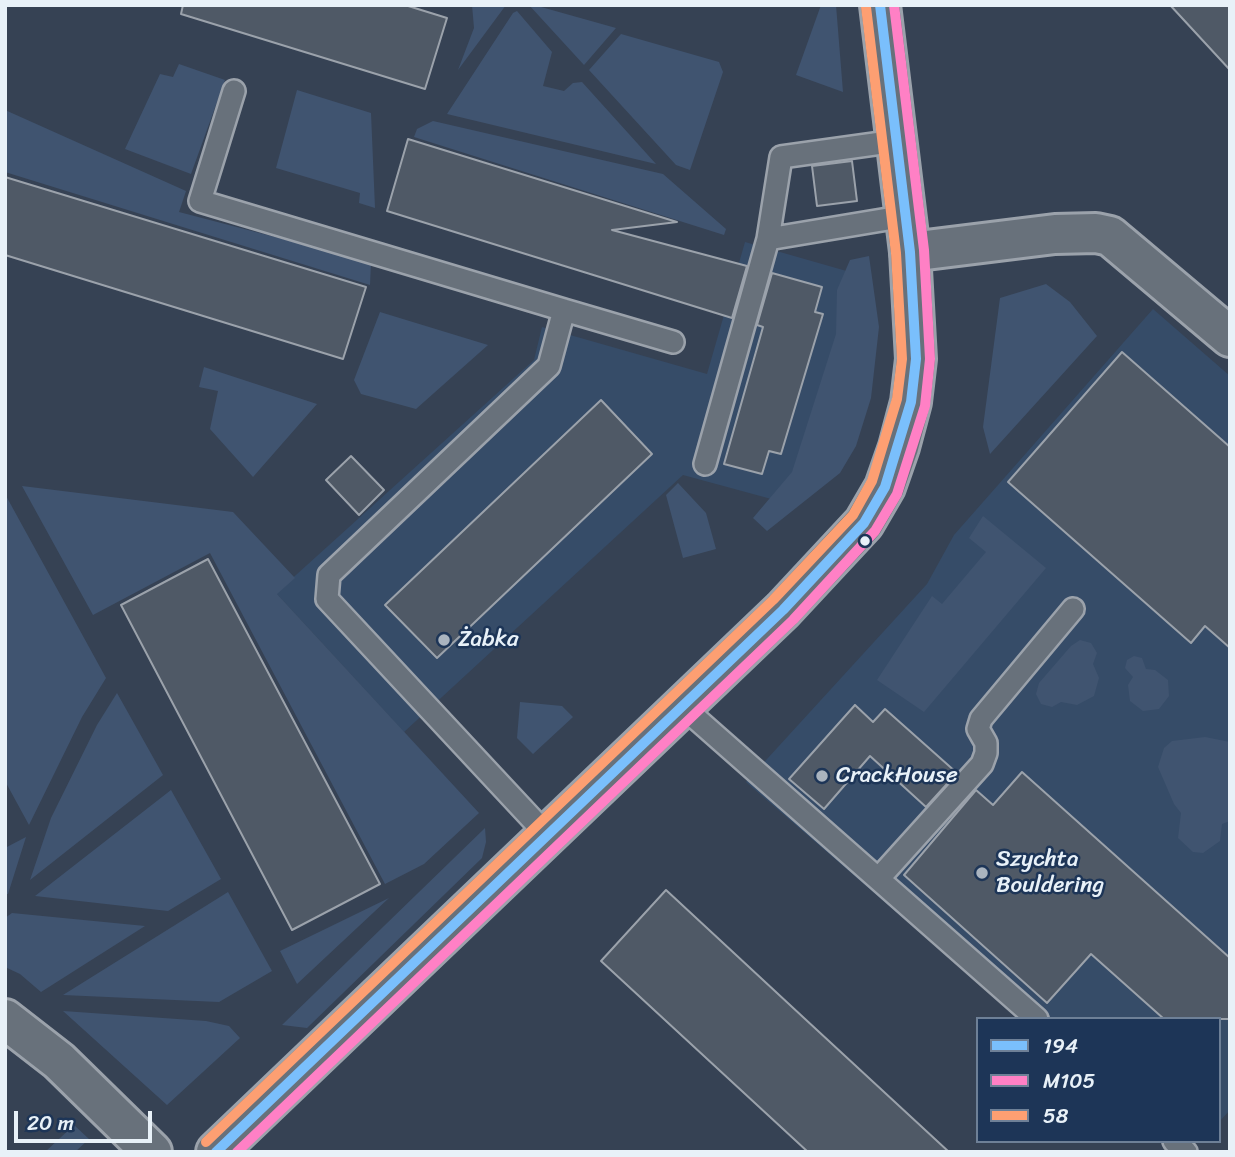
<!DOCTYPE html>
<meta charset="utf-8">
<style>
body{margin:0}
#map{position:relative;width:1235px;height:1157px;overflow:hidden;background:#364254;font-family:Sriracha,sans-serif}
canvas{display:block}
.frame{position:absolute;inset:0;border:7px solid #e8f1f8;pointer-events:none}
.legend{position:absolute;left:976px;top:1017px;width:245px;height:126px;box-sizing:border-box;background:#1d3557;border:2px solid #6e8097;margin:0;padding:9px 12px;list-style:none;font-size:21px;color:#e8f1f8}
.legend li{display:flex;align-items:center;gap:14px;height:35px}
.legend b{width:35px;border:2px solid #6e8097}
.scale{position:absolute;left:14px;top:1111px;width:138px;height:32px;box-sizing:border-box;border:4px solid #e8f1f8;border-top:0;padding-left:9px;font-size:21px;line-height:24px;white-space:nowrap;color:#e8f1f8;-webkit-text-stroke:5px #1d3557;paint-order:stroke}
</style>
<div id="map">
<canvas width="1235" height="1157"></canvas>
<div class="frame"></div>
<ul class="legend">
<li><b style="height:9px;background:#7abffc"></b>194</li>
<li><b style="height:9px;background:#ff80c5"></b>M105</li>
<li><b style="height:9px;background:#fd9f72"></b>58</li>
</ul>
<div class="scale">20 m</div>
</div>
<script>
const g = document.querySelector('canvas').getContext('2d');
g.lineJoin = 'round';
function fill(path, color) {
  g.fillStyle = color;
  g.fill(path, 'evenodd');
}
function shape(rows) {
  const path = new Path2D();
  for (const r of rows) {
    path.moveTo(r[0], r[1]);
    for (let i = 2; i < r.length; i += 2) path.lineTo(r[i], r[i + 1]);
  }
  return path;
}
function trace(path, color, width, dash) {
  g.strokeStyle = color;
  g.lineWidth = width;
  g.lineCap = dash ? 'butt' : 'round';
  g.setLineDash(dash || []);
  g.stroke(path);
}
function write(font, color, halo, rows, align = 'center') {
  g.font = font + ' Sriracha,sans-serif';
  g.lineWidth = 5;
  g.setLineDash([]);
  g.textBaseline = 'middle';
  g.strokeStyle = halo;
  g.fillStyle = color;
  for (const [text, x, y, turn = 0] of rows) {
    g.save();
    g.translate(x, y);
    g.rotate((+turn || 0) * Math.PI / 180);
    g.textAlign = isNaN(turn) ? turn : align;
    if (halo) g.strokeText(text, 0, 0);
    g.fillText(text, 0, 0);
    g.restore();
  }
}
const built = shape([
 [745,242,857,274,786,503,683,475,404,732,276,593,534,360,542,327,707,374],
 [1153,309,1230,376,1230,1110,1219,1122,1219,1019,1020,1019,746,782,927,584,954,535]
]);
const green = shape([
 [472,5,506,5,458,70,474,28],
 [529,5,534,5,616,28,584,65],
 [821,5,836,5,843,92,796,75],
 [517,11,552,52,543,86,564,91,573,83,582,82,656,164,447,114,513,13],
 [621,34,719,62,723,72,690,170,676,165,589,70],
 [179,64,225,80,191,174,125,149,160,74,173,77],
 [297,90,371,113,375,208,359,203,360,193,276,168],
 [5,110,186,191,179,212,371,262,370,285,5,172],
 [433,121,663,174,726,229,724,235,414,137,417,129],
 [869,256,879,327,871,398,856,446,840,473,767,531,753,518,792,472,836,334,837,290,850,260],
 [1046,284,1070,302,1097,336,990,454,983,427,1000,298],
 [380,312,488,345,416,409,361,394,354,380],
 [204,367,317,404,253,477,210,429,218,391,199,387],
 [678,483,706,513,716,549,683,558,666,495],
 [22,486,233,512,295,578,277,594,479,813,424,864,385,884,210,553,93,615],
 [5,494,106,678,82,717,29,825,5,781],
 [983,516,1046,568,924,712,877,680,932,596,942,604,986,552,969,538],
 [1080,640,1091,643,1097,653,1093,664,1099,678,1094,696,1077,705,1061,702,1052,707,1041,704,1036,694,1039,683,1071,646],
 [1134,656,1142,658,1146,669,1155,670,1168,680,1169,696,1159,709,1143,711,1130,701,1128,685,1133,677,1125,668,1127,660],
 [117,693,163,775,30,880,51,818,97,725],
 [520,702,562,706,573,717,533,754,517,738],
 [1205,737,1230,742,1230,821,1222,824,1220,841,1203,853,1193,852,1178,838,1181,813,1174,804,1158,767,1164,748,1172,741],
 [171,790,221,879,168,911,35,896],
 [485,828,486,842,482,858,307,1028,282,1025],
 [26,837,8,894,5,894,5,848],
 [228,892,272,971,219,1002,63,995],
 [389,898,297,984,280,951],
 [12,913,145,926,41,992,20,974,5,967,5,918],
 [63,1011,206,1021,229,1026,240,1038,167,1105],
 [74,1125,89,1139,75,1152,45,1152]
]);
const building = shape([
 [183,5,405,5,447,18,425,89,181,14,183,5],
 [1170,5,1230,5,1230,70,1170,5],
 [408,139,677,222,612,230,747,266,732,318,387,211,408,139],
 [852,161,857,201,817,206,812,166,852,161],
 [5,177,366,287,343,359,5,255,5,177],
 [772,273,822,287,815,312,823,314,781,454,769,451,762,474,724,464,763,327,757,325,772,273],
 [1122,352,1230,447,1230,648,1205,626,1191,643,1008,482,1122,352],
 [601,400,652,454,437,658,385,605,601,400],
 [351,456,384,490,359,515,326,480,351,456],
 [208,559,380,884,292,930,121,605,208,559],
 [855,705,873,722,885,709,957,773,926,807,870,756,824,809,789,779,855,705],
 [1022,772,1230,958,1230,1019,1164,1019,1091,954,1047,1003,904,875,976,790,993,805,1022,772],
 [666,890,804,1018,949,1152,808,1152,601,961,666,890]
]);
const service = shape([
 [234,91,200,201,564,310],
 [768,239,781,157,896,141],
 [705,464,768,239,906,216],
 [683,707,1037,1019],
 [547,835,327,599,329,575,549,366,564,310,673,342],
 [879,878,982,764,986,753,986,743,978,729,981,719,1073,609],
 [1174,1141,1186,1152]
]);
const minor = shape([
 [910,252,1055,234,1096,233,1110,236,1230,337],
 [5,1019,59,1061,152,1152]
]);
const tertiary = shape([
 [216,1152,783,610,864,523,885,487,899,447,911,402,916,359,910,252,880,5]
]);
const bus1 = shape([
 [216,1152,783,610,864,523,885,487,911,402,916,359,910,252,880,5]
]);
const bus2 = shape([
 [237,1152,793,620,875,531,897,494,925,406,930,359,924,250,894,5]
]);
const bus3 = shape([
 [206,1142,773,600,853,515,872,481,897,399,902,359,896,253,866,7]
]);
const markers = [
 [865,541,6,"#e8f1f8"],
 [444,640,7,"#aab4bf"],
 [822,776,7,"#aab4bf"],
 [982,873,7,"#aab4bf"]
];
const poiNames = [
 ["Żabka",458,640],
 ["CrackHouse",836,776],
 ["Szychta",996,860],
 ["Bouldering",996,886]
];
fill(built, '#364c68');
fill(green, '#405470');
fill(building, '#4f5966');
trace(building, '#9ba2ab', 2);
trace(service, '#9ba2ab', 26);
trace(minor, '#9ba2ab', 44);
trace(tertiary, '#9ba2ab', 44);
trace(service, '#68717b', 21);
trace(minor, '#68717b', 38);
trace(tertiary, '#68717b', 38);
trace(bus1, '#7abffc', 10);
trace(bus2, '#ff80c5', 10);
trace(bus3, '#fd9f72', 10);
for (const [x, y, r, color] of markers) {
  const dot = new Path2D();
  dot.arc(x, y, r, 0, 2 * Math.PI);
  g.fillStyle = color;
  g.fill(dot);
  trace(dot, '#1d3557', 2.5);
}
write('23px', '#e8f1f8', '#1d3557', poiNames, 'left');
</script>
